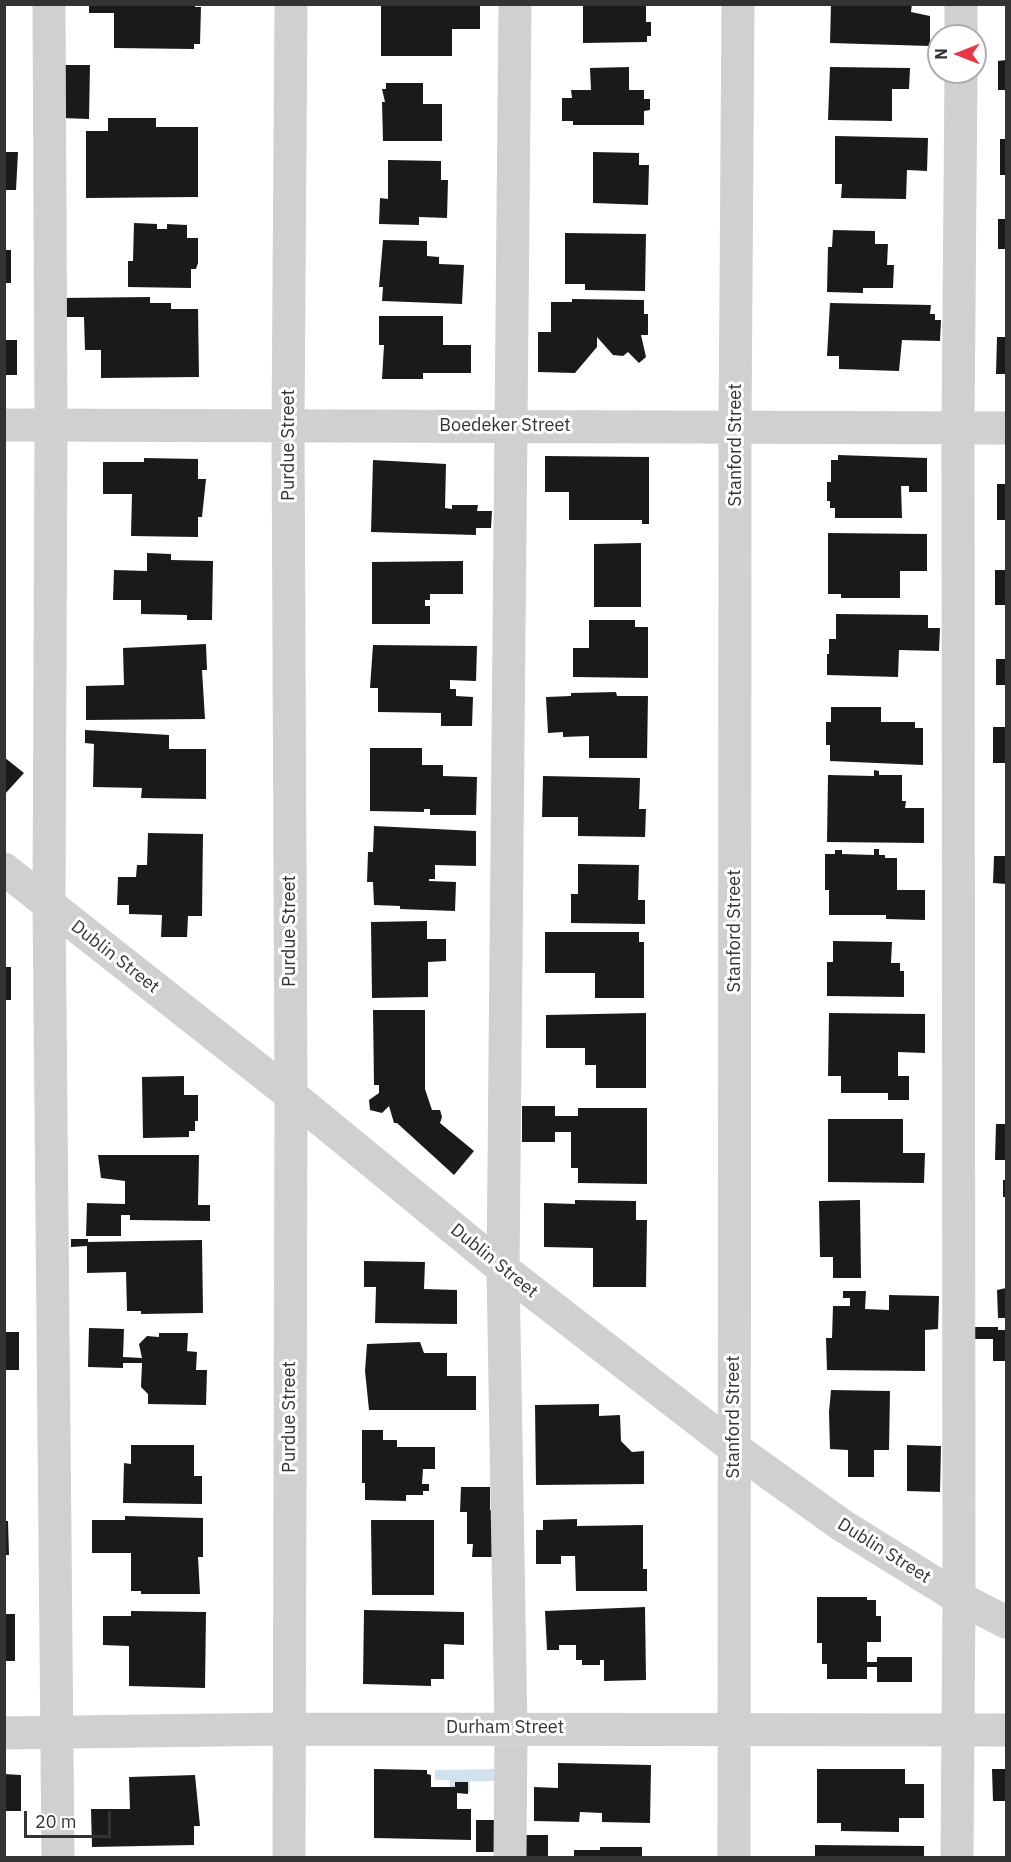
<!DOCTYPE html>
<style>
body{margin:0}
#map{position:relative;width:1011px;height:1862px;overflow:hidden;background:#fff;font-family:"IBM Plex Sans",sans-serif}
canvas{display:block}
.frame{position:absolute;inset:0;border:6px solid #333;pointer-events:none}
.north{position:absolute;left:927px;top:24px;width:60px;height:60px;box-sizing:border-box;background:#fff;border:2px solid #adadad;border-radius:50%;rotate:270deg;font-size:16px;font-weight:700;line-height:24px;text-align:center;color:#333}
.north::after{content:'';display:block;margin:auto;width:21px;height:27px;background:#e63946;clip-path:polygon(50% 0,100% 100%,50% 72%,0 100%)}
.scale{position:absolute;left:24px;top:1811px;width:87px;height:27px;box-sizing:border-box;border:3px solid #333;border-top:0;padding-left:8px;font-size:18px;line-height:21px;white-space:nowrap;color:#333;-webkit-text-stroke:4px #fff;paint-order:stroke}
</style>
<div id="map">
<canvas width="1011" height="1862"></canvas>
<div class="frame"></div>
<div class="north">N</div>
<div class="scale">20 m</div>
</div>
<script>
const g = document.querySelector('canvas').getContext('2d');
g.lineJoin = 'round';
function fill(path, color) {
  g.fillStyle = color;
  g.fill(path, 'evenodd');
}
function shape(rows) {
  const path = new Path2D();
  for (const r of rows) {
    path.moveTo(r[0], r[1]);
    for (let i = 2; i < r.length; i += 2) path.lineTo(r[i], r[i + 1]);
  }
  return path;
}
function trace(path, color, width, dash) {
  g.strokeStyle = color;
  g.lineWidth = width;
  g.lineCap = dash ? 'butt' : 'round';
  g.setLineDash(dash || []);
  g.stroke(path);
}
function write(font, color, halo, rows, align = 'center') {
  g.font = font + ' "IBM Plex Sans",sans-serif';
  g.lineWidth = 6;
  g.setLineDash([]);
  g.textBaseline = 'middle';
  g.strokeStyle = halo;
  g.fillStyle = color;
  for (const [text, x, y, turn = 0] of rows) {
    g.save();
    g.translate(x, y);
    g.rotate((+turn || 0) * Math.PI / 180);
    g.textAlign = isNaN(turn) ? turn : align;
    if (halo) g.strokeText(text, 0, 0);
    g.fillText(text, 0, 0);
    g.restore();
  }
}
const water = shape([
 [498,1769,498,1781,470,1781,470,1792,450,1792,450,1780,435,1780,435,1770]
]);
const building = shape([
 [89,4,195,4,195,7,201,7,200,44,194,44,194,49,114,48,114,13,89,13],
 [381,4,480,4,480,29,452,29,452,56,381,56],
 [583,4,646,4,646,22,651,22,651,36,647,36,647,42,583,43],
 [831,4,912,4,911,12,930,16,930,46,830,43],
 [1006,60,1006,90,998,90,998,61],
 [63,65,90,65,89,119,62,118],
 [629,67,629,90,644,90,644,99,650,99,650,110,644,111,644,125,573,125,573,121,562,121,562,98,572,98,571,90,591,90,590,68],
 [830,67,910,68,909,89,892,89,892,121,828,120],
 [386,83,423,83,423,104,442,104,442,141,383,141,382,102,385,102,382,89,386,89],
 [108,118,156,118,156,127,198,127,198,197,86,198,86,131,108,131],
 [835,136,928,138,927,171,907,170,906,199,841,198,842,184,835,184],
 [1000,139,1006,139,1006,175,1000,175],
 [4,152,18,152,16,190,4,190],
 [593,152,639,153,639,165,649,165,648,205,593,203],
 [388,160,441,161,441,180,448,180,447,218,419,217,419,225,379,224,380,198,388,199],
 [998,219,1006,219,1006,249,998,249],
 [134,223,157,224,157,229,167,229,167,224,187,225,187,238,198,238,198,263,196,269,191,269,191,288,128,287,128,261,133,261],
 [833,230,875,231,875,244,888,244,887,265,894,265,893,288,863,288,863,293,827,292,828,247,832,247],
 [565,233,646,234,645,291,585,290,585,284,565,284],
 [383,240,427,241,427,256,439,257,439,264,464,265,462,304,382,301,383,287,379,287],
 [4,250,11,250,11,283,4,283],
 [150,297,150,303,171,303,171,309,198,309,199,377,101,378,101,350,85,350,84,317,61,317,61,298],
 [572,299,644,300,644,314,648,314,648,335,641,335,646,357,639,363,628,352,623,356,613,355,597,337,597,347,575,373,538,372,538,332,551,332,551,302,572,302],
 [830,303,931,305,930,314,935,314,935,320,941,320,940,341,902,340,899,371,839,369,839,356,827,356],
 [379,316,443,316,443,345,471,345,471,373,423,373,423,379,382,379,384,345,379,345],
 [997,337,1006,337,1006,374,996,374],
 [4,340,17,340,17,375,4,375],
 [838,455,927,458,927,492,909,492,909,486,901,486,902,518,835,518,835,508,830,508,830,501,827,501,827,482,831,482,831,460,838,460],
 [545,456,649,457,649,524,642,524,642,520,569,520,569,492,545,492],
 [144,458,198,459,198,479,206,479,202,517,198,517,198,537,131,536,132,494,103,494,103,462,144,462],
 [373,460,446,464,445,508,452,509,452,505,478,505,477,511,492,511,491,528,476,528,476,535,371,532],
 [997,484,1006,484,1006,520,997,520],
 [828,533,927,534,927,571,900,571,900,598,841,598,841,594,828,594],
 [641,543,641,607,594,607,594,544],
 [147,553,171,554,171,560,213,561,212,620,187,620,187,615,141,614,141,600,113,600,114,570,147,571],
 [463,561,463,594,430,594,430,600,425,600,425,606,430,606,430,624,372,624,372,562],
 [995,570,1006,570,1006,605,995,605],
 [836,614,928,615,928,628,940,628,939,651,899,650,898,677,827,675,827,654,829,654,829,639,836,639],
 [589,620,635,620,635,627,648,627,648,678,573,677,573,648,589,648],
 [206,644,207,670,202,670,205,719,86,720,86,686,124,685,123,648],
 [373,645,477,646,476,681,450,680,450,689,456,689,456,696,473,697,472,726,441,726,441,713,378,712,378,688,370,688],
 [996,659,1006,659,1006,685,996,685],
 [616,692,617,696,648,696,647,758,589,758,589,736,563,737,563,732,548,733,546,697,571,696,571,693],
 [831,707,881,707,881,722,915,722,915,728,923,728,923,765,830,761,830,745,826,745,826,722,831,722],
 [993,727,1006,727,1006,763,993,763],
 [85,730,169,735,169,749,206,749,206,799,141,798,142,788,93,787,94,744,85,743],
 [370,748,422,748,422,765,443,765,443,776,477,777,476,815,430,815,430,809,424,809,424,812,370,811],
 [4,757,24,773,4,795],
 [874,770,879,771,879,775,902,775,902,801,906,801,905,808,924,808,924,843,827,842,828,775,874,776],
 [543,776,640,778,639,809,646,809,645,837,578,836,578,817,542,817],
 [374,826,476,831,476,866,435,865,435,879,429,879,429,881,456,882,455,911,400,909,400,906,374,905,373,882,367,882,368,852,373,852],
 [148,833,203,834,202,916,188,916,187,937,161,937,162,915,129,914,129,905,117,905,118,877,136,877,137,865,147,865],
 [874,849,879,849,879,855,885,855,885,858,897,858,897,890,925,890,925,920,886,919,886,915,829,915,829,890,825,890,825,854,835,854,835,850,842,850,842,854,874,855],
 [994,856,1006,856,1006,884,993,883],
 [578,864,639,865,638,900,645,900,645,924,571,923,571,894,578,894],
 [427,921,427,939,446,939,446,961,428,962,428,997,372,998,371,922],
 [545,932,639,932,639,942,644,942,644,998,595,998,595,973,545,973],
 [833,941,892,942,891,963,900,963,900,971,904,971,904,997,827,996,827,962,833,962],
 [4,967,11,967,11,1000,4,1000],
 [373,1010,425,1010,425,1089,432,1110,440,1110,442,1117,440,1123,474,1151,454,1175,397,1123,394,1123,389,1106,382,1113,370,1110,369,1100,379,1093,379,1085,374,1085],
 [646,1013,646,1088,596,1088,596,1065,585,1065,585,1048,546,1048,546,1015],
 [829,1013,925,1014,925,1053,898,1052,898,1076,909,1076,909,1100,888,1100,888,1093,841,1093,841,1076,828,1076],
 [184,1076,184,1095,198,1095,198,1121,195,1121,195,1131,189,1131,189,1137,143,1138,142,1077],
 [522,1106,555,1106,555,1116,578,1116,578,1108,647,1108,647,1184,578,1183,578,1168,571,1168,571,1132,555,1132,555,1142,522,1142],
 [828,1119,903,1119,903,1153,925,1153,924,1183,828,1182],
 [996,1124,1006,1124,1006,1160,995,1160],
 [98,1155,199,1155,198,1205,210,1205,210,1221,130,1220,130,1215,121,1215,121,1236,86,1236,87,1203,125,1204,125,1181,101,1178],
 [1003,1180,1006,1180,1006,1197,1003,1197],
 [575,1200,636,1201,636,1220,647,1220,646,1287,593,1287,593,1248,544,1247,544,1203,575,1204],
 [860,1200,861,1278,833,1278,833,1257,820,1257,819,1201],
 [71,1239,88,1239,88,1242,202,1240,203,1313,141,1314,141,1311,127,1311,126,1272,87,1273,87,1246,71,1247],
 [364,1261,425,1262,424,1289,457,1290,457,1324,375,1323,376,1287,364,1287],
 [1006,1288,1006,1318,998,1318,997,1290],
 [843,1291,866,1291,865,1309,889,1310,889,1295,939,1296,938,1329,925,1330,925,1371,827,1370,826,1338,832,1338,833,1306,850,1306,850,1298,843,1298],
 [974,1327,998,1327,998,1330,1006,1330,1006,1361,993,1361,993,1339,974,1339],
 [89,1328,124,1329,123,1357,142,1358,139,1344,147,1336,159,1337,159,1333,188,1333,187,1351,197,1352,196,1370,207,1370,206,1405,148,1404,148,1394,141,1387,142,1363,123,1363,123,1368,88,1367],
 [4,1332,19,1332,19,1370,4,1370],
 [420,1342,424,1353,447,1353,447,1376,476,1376,476,1410,369,1410,365,1371,367,1344],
 [831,1390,890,1391,889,1450,874,1450,874,1477,848,1477,848,1450,830,1449,829,1412],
 [599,1404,599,1416,620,1415,621,1441,632,1452,644,1451,644,1484,536,1485,535,1405],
 [362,1430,383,1430,383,1440,397,1440,397,1447,435,1447,435,1469,423,1469,422,1484,429,1484,429,1491,423,1491,423,1495,406,1495,406,1501,365,1500,365,1483,362,1483],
 [131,1445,194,1445,194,1476,202,1476,202,1504,123,1503,124,1463,131,1464],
 [907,1445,941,1446,940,1492,907,1491],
 [461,1487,490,1487,490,1510,498,1512,497,1557,472,1557,473,1544,467,1544,467,1512,460,1512],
 [125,1516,203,1518,203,1557,198,1557,200,1594,141,1594,141,1591,131,1591,131,1553,92,1553,92,1520,125,1520],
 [577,1519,577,1526,643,1525,643,1569,647,1569,647,1591,576,1591,575,1556,561,1556,561,1564,536,1564,536,1530,543,1530,543,1520],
 [371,1520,434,1520,434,1595,372,1595],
 [4,1521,8,1521,9,1555,4,1555],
 [817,1597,867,1597,867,1600,876,1600,876,1616,881,1616,881,1642,867,1642,867,1662,877,1662,877,1657,912,1657,912,1682,877,1682,877,1667,867,1667,867,1679,827,1679,827,1664,822,1664,822,1643,817,1643],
 [645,1607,646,1680,604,1681,604,1660,600,1660,600,1665,582,1665,582,1660,576,1660,576,1645,559,1645,559,1650,547,1650,545,1611],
 [364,1610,464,1612,464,1645,444,1644,444,1679,431,1679,431,1686,363,1684],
 [131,1611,206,1612,205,1688,129,1686,129,1646,103,1645,103,1616,131,1616],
 [4,1614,15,1614,15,1661,4,1661],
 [558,1763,651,1765,650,1823,602,1822,602,1813,580,1812,579,1822,534,1821,534,1787,558,1788],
 [374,1769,427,1770,427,1774,431,1775,431,1787,455,1787,455,1782,468,1782,468,1794,457,1793,457,1809,471,1809,471,1840,374,1838],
 [817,1769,905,1769,905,1784,924,1784,924,1818,899,1818,899,1832,841,1831,841,1823,817,1823],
 [992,1769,1006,1769,1006,1801,993,1801],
 [4,1774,21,1775,21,1811,4,1811],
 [195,1775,200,1826,194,1826,194,1845,92,1847,91,1809,130,1809,129,1777],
 [476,1820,501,1820,501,1852,476,1852],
 [523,1835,548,1835,548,1858,523,1858],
 [815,1845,924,1846,924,1858,815,1858],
 [600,1847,642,1847,642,1858,574,1858,574,1850,600,1850]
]);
const minor = shape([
 [49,4,51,425,49,904,58,1858],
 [961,36,961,4],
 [4,425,1006,428],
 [4,869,291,1095,503,1269,734,1448,843,1526,959,1598,1006,1622],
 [4,1733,289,1729,1006,1730],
 [289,1858,291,1095,288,426,291,4],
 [510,1858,511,1729,503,1269,515,4],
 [734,1858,735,426,738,4],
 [957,1858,959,1598,958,428,961,72]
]);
const streetNames = [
 ["Boedeker Street",505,426],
 ["Purdue Street",289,445,-90],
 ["Stanford Street",736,445,-90],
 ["Purdue Street",290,931,-90],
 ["Stanford Street",735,931,-90],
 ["Dublin Street",115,957,38],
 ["Dublin Street",494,1261,39],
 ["Purdue Street",290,1417,-90],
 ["Stanford Street",734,1417,-90],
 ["Dublin Street",884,1551,32],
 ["Durham Street",505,1728]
];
fill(water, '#cfe2ee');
fill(building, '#1a1a1a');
trace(minor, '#d0d0d0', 33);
write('18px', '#333', '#fff', streetNames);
</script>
